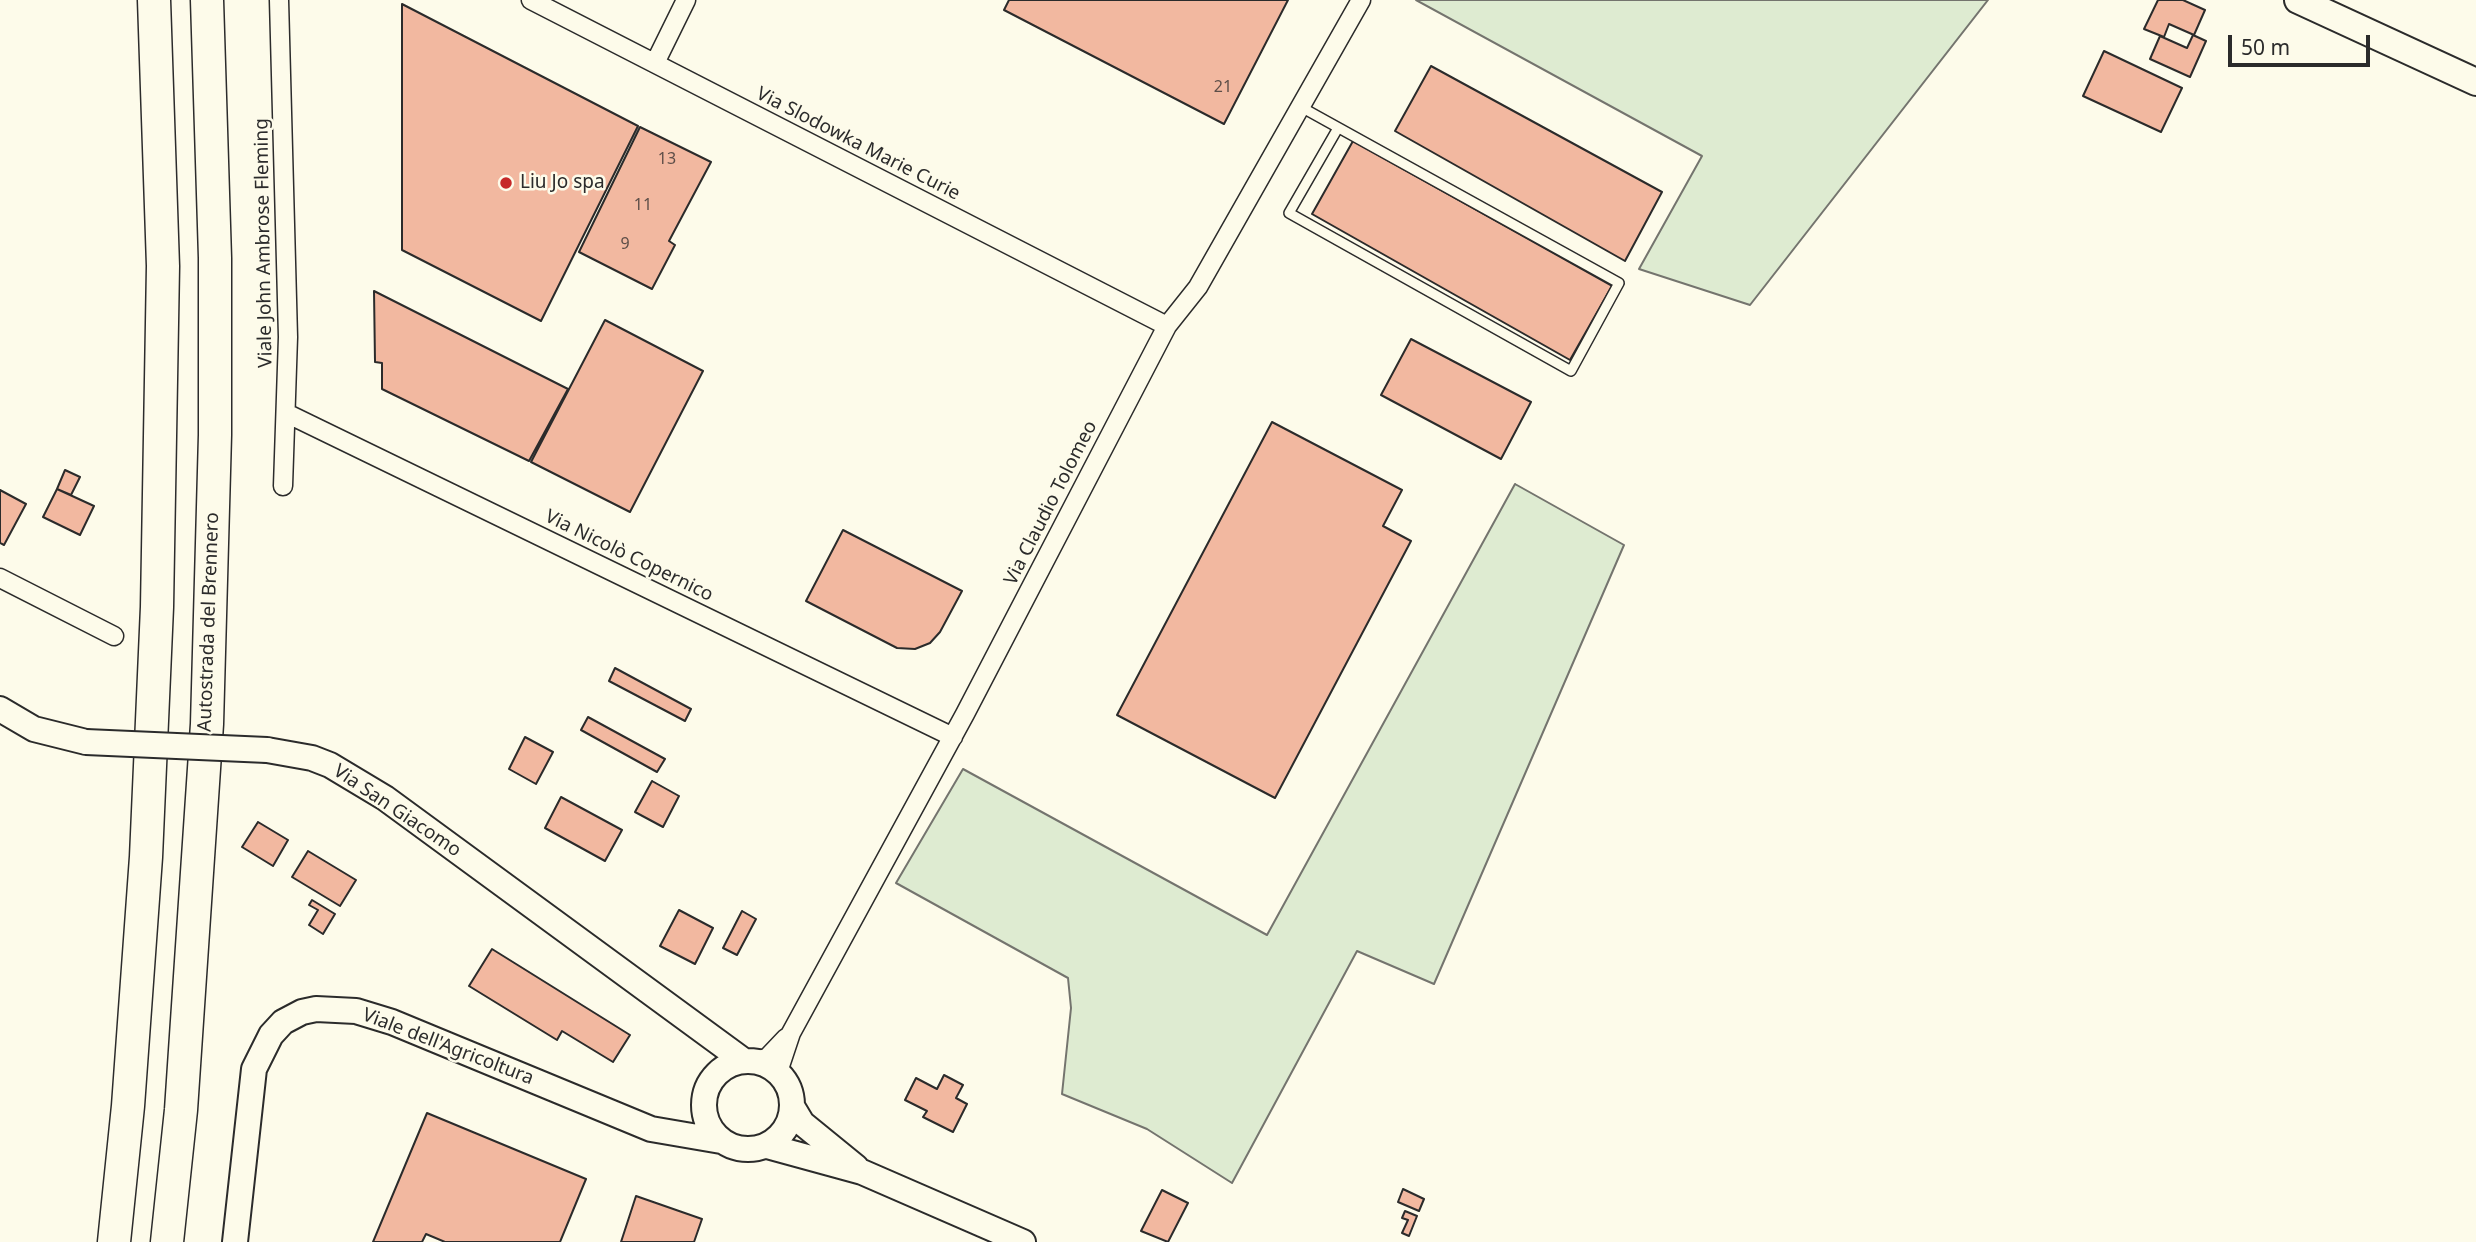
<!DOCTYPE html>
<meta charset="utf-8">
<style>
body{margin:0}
#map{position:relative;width:2476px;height:1242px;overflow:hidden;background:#fdfbea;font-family:"Noto Sans",sans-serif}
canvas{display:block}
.scale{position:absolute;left:2228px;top:35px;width:142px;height:32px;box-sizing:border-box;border:4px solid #2b2b2b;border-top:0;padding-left:9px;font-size:21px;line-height:24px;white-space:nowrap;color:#2b2b2b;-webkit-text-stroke:5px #fdfbea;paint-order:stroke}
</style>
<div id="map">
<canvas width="2476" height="1242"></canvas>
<div class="scale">50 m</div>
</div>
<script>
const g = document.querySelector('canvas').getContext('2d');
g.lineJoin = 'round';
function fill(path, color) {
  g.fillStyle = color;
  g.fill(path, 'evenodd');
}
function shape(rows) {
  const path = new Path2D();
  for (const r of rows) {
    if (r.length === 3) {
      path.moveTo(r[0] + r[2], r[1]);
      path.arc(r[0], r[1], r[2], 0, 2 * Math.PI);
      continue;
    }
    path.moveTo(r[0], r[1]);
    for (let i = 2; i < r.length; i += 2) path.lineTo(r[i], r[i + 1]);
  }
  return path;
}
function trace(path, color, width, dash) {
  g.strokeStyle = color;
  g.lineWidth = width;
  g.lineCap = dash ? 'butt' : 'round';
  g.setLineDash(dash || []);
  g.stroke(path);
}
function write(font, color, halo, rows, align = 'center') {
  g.font = font + ' "Noto Sans",sans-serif';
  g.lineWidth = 5;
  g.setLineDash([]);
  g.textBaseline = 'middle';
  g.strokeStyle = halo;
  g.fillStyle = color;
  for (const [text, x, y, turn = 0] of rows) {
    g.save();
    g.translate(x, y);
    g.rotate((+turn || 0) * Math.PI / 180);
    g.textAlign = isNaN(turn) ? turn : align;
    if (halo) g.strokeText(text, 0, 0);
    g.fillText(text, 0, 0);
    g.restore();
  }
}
const green = shape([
 [1416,0,1988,0,1750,305,1639,269,1702,156,1416,0],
 [1515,484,1624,545,1434,984,1357,951,1232,1183,1147,1129,1062,1094,1071,1008,1068,978,896,883,963,769,1267,935,1515,484]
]);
const building = shape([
 [1009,0,1288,0,1224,124,1004,10,1009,0],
 [2158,0,2183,0,2205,10,2194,35,2169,24,2164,37,2144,29,2158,0],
 [402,4,638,126,541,321,402,250,402,4],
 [2193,35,2206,41,2190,77,2150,59,2160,36,2187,48,2193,35],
 [2104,51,2182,88,2161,132,2083,96,2104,51],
 [1431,66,1662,192,1625,261,1395,131,1431,66],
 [640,127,711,162,669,241,675,245,652,289,579,252,640,127],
 [1353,141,1612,286,1570,360,1312,214,1353,141],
 [374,291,568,389,529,461,382,389,382,363,375,362,374,291],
 [605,320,703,371,630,512,531,462,605,320],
 [1411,339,1531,402,1501,459,1381,395,1411,339],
 [1272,422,1402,490,1383,526,1411,541,1275,798,1117,715,1272,422],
 [65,470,80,477,71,495,57,489,65,470],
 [57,489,94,506,80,535,43,517,57,489],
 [0,490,26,504,4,545,0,543,0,490],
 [843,530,962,591,940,632,930,643,915,649,897,648,806,601,843,530],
 [615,668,691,709,685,721,609,681,615,668],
 [588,717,665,759,657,772,581,730,588,717],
 [525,737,553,752,536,784,509,769,525,737],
 [652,781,679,796,663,827,635,812,652,781],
 [561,797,622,830,605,861,545,828,561,797],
 [258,822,288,840,273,866,242,847,258,822],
 [308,851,356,880,340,906,292,877,308,851],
 [312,900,335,914,323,934,309,925,318,910,309,905,312,900],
 [679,910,713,928,695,964,660,946,679,910],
 [742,911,756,919,737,955,723,948,742,911],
 [492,949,630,1035,613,1062,562,1031,557,1040,469,986,492,949],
 [944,1075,963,1085,956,1098,967,1104,953,1132,923,1117,927,1111,905,1100,916,1078,937,1089,944,1075],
 [427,1113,586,1179,560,1242,445,1242,426,1234,422,1242,373,1242,427,1113],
 [1403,1189,1424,1199,1419,1211,1398,1202,1403,1189],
 [1162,1190,1188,1203,1168,1242,1141,1231,1162,1190],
 [636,1196,702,1219,694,1242,621,1242,636,1196],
 [1405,1211,1417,1216,1409,1236,1402,1233,1408,1220,1402,1218,1405,1211]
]);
const lane = shape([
 [1301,107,1619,283,1571,371,1289,213,1338,128]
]);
const street = shape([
 [279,0,288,337,283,486],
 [531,0,1167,326],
 [655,63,686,0],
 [286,413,953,737],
 [0,578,114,636],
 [753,1061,767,1058,786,1038],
 [778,1072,791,1033,965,714,1167,326,1198,287,1361,0]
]);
const secondary = shape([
 [0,709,34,729,86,742],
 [267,750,312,758,330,765,385,798,744,1061],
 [748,1105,44],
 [793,1108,802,1123,856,1167],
 [767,1146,862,1172,1023,1242],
 [235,1242,254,1069,271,1035,283,1022,302,1012,316,1009,356,1011,392,1022,651,1129,721,1141]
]);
const primary = shape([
 [2298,0,2476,82]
]);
const highway = shape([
 [114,1242,128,1106,146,857,157,607,163,266,154,0],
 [167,1242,181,1110,207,724,215,435,215,258,207,0]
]);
const secondaryBridge = shape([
 [86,742,267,750]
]);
const markers = [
 [506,183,7,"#c62828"]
];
const numberNames = [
 ["21",1223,87],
 ["13",667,159],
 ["11",643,205],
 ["9",625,244]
];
const streetNames = [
 ["Via Slodowka Marie Curie",858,144,27],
 ["Viale John Ambrose Fleming",264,243,-91],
 ["Via Claudio Tolomeo",1051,503,-63],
 ["Via Nicolò Copernico",629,556,26],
 ["Autostrada del Brennero",209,622,-88],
 ["Via San Giacomo",397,811,34],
 ["Viale dell'Agricoltura",448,1047,21]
];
const poiNames = [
 ["Liu Jo spa",520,183]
];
fill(green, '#deebd1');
trace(green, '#74746e', 2);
fill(building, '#f2b8a0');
trace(building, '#2b2b2b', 2);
trace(lane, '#2b2b2b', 12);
trace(street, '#2b2b2b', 21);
trace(secondary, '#2b2b2b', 28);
trace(primary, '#2b2b2b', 30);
trace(highway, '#2b2b2b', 35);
trace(lane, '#fdfbea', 9);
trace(street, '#fdfbea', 18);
trace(secondary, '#fdfbea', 24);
trace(primary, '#fdfbea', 26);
trace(highway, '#fdfbea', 32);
trace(secondaryBridge, '#2b2b2b', 28, []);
trace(secondaryBridge, '#fdfbea', 24);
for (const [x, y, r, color] of markers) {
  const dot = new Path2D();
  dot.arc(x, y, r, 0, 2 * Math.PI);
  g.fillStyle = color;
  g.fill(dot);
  trace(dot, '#fdfbea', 2.5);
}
write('16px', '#5d4e48', null, numberNames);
write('19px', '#2b2b2b', '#fdfbea', streetNames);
write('19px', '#2b2b2b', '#fdfbea', poiNames, 'left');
</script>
